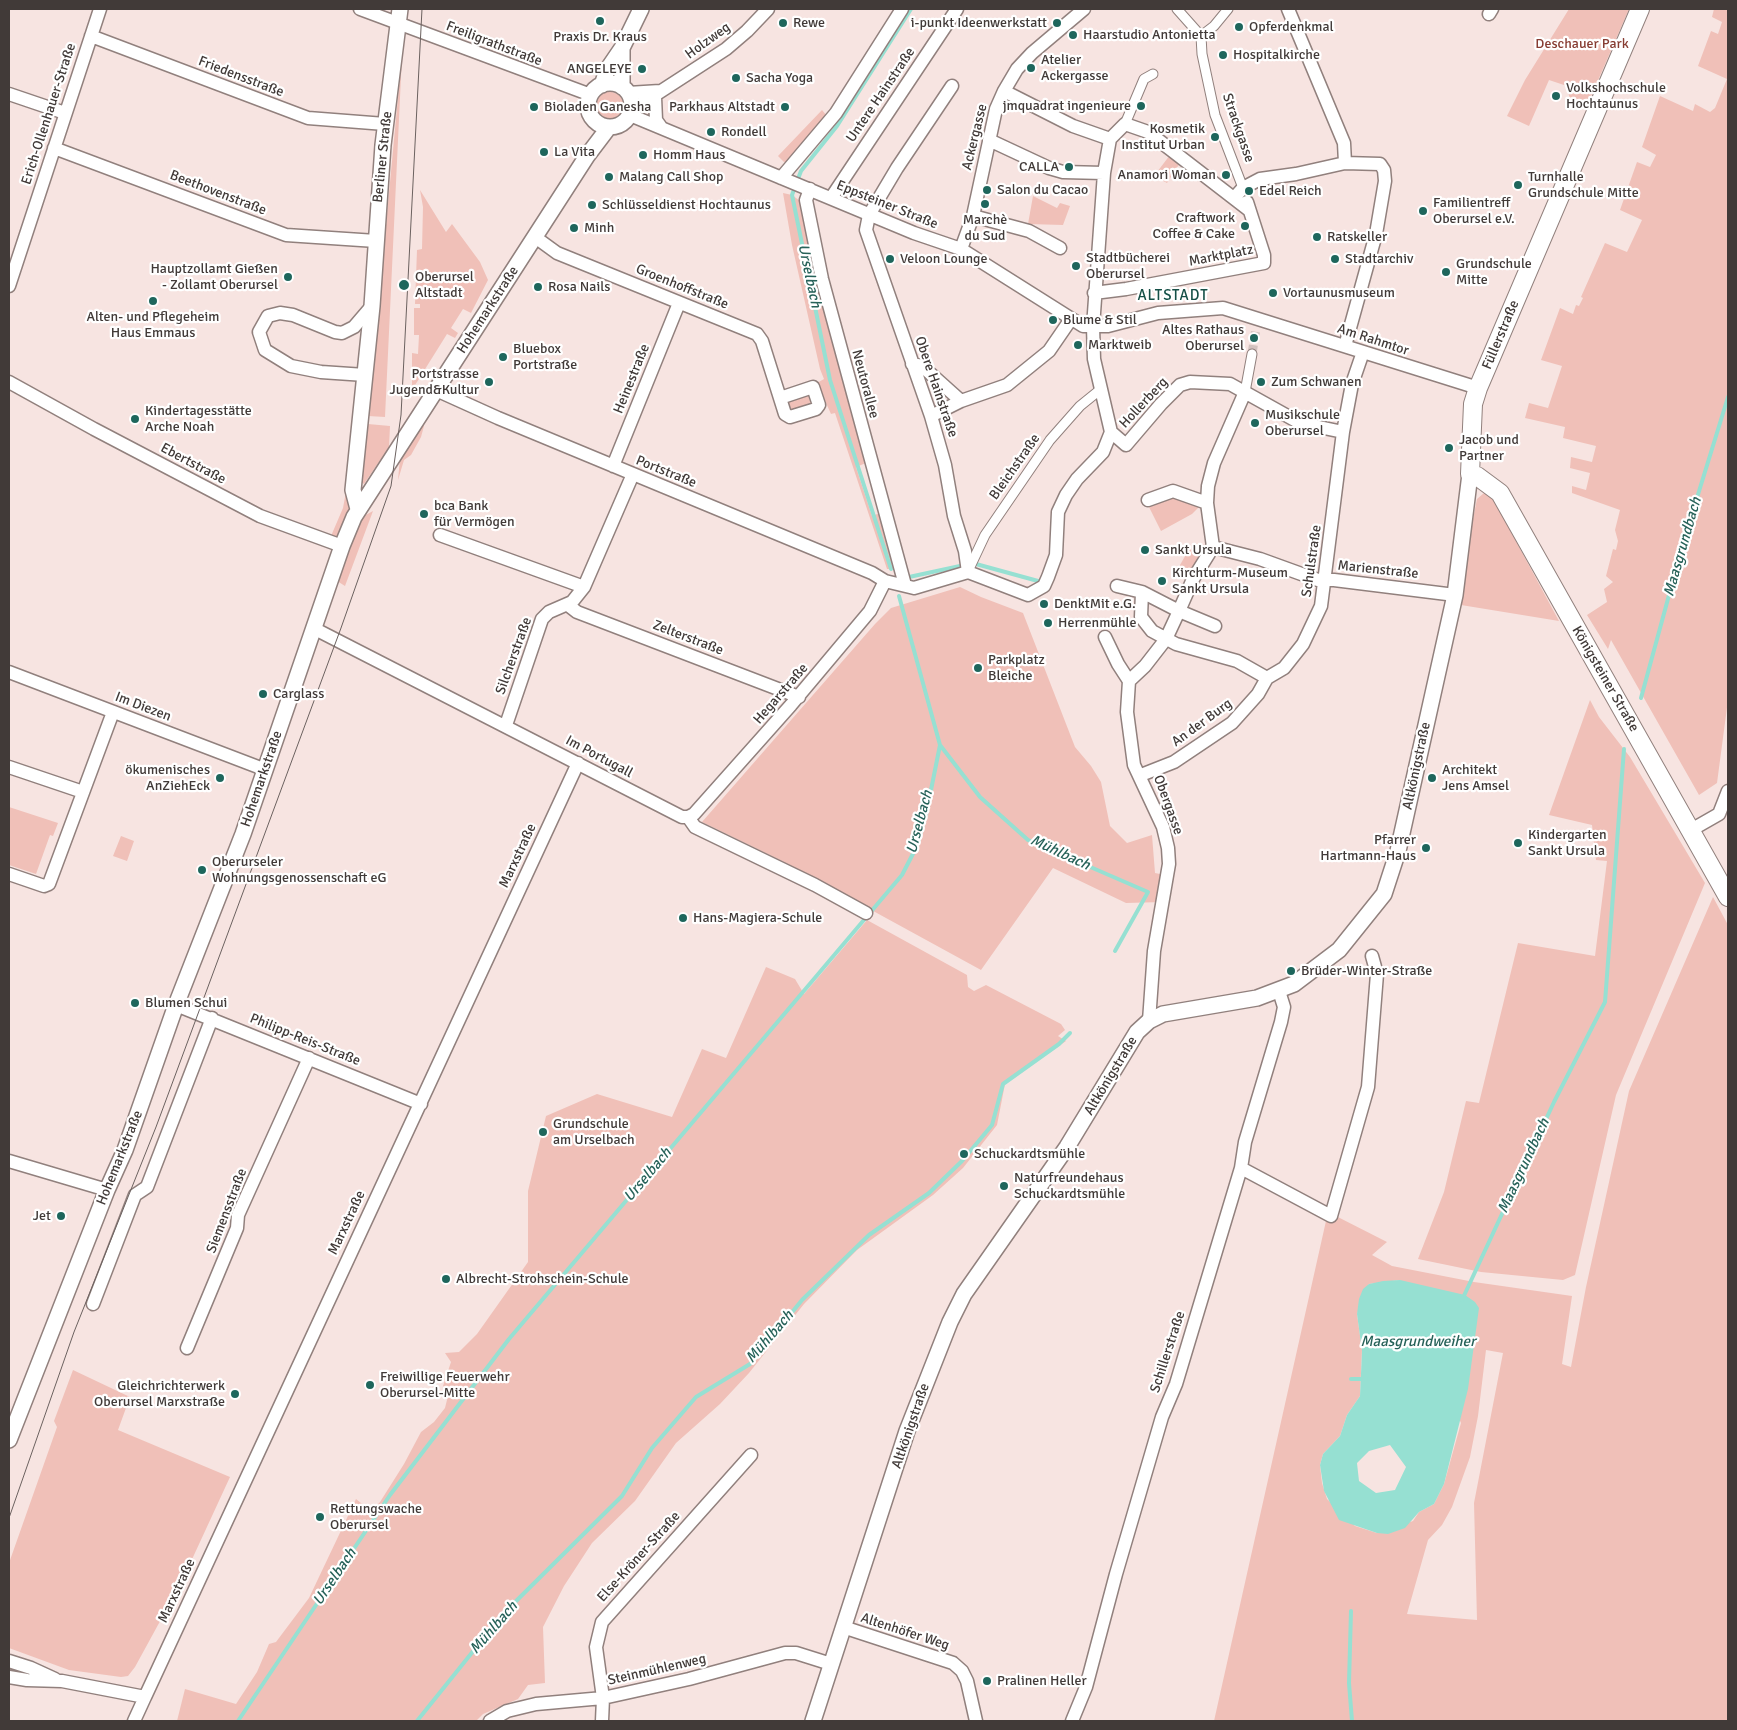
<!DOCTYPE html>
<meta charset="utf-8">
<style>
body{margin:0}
#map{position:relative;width:1737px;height:1730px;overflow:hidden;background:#f7e4e1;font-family:Signika,sans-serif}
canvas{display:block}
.frame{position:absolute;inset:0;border:10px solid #413a38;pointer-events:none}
</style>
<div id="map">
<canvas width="1737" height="1730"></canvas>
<div class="frame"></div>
</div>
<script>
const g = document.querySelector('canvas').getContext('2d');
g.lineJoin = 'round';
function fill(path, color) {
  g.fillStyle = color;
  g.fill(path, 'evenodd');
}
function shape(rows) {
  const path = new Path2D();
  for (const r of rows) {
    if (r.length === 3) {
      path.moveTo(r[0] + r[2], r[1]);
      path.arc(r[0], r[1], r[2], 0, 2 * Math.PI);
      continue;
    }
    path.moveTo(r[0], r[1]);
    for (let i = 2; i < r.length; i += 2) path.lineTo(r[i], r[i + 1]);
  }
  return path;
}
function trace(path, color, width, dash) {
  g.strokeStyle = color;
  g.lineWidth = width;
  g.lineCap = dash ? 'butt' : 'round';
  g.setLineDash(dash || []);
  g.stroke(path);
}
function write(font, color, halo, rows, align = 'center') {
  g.font = font + ' Signika,sans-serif';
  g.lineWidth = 4.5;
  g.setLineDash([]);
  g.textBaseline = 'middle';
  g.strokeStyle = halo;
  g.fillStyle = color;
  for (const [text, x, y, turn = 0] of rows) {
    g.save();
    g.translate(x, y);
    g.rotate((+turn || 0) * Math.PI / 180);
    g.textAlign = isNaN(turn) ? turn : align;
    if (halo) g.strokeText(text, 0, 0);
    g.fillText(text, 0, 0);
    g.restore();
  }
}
const green = shape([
 [1569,9,1629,9,1586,108,1570,100,1567,86,1549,80,1529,126,1507,116,1525,80],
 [1714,9,1728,9,1728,700,1717,783,1699,795,1611,640,1608,649,1587,615,1607,602,1604,589,1613,582,1606,576,1613,549,1616,550,1618,541,1615,530,1620,510,1572,493,1572,486,1586,490,1590,473,1570,468,1571,457,1592,462,1596,446,1563,438,1565,427,1525,418,1529,403,1548,408,1562,366,1541,360,1560,308,1573,314,1576,305,1579,306,1583,298,1581,297,1605,243,1627,252,1642,220,1620,210,1637,162,1650,167,1656,155,1642,147,1660,96,1693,111,1695,104,1710,112,1715,108,1727,79,1698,66,1711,31,1718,34,1722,22,1712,17],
 [402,55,385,417,368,416],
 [607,90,620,95,624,104,619,117,610,121,597,116,593,107,598,94],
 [822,110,827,116,788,162,784,162,778,156],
 [1170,155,1180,163,1167,183,1154,176],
 [420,190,446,232,452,224,480,262,488,280,471,313,463,309,451,328,458,333,455,338,447,334,412,390,412,353,418,354,419,335,414,335,414,308,420,308,420,304,415,304,417,250,422,249,423,207],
 [783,193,792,195,800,201,817,280,866,463,856,467,872,516,880,513,896,569,887,569,835,413,831,414,817,383,824,379,820,369,792,245],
 [1033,196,1057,208,1060,203,1070,206,1063,225,1028,224],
 [811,391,815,404,791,413,784,400],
 [368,424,390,426,389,447,364,484,361,482],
 [422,424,424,426,421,437,411,455,404,460,398,480,400,458],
 [346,492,351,509,338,539,331,536,343,508],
 [1484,493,1491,495,1559,621,1461,605,1469,539,1477,499],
 [1177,496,1200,506,1192,514,1161,531,1149,507],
 [373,511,345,586,337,581,362,517],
 [1200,543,1210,547,1188,583,1180,565,1192,544],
 [960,587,981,597,1023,613,1075,747,1091,766,1101,782,1110,826,1127,843,1152,835,1155,873,1165,875,1163,902,1126,903,1053,868,981,970,780,860,702,822,875,624,891,608],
 [1590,700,1599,717,1630,757,1705,883,1616,1095,1575,1275,1563,1280,1481,1272,1418,1259,1444,1192,1466,1101,1479,1103,1518,943,1595,956,1607,861,1596,860,1592,825,1549,815],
 [9,807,58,823,53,836,50,835,36,874,9,865],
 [121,836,134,841,127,861,113,856],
 [1713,897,1728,925,1728,1721,1214,1721,1328,1212,1387,1242,1372,1255,1392,1266,1474,1282,1572,1296,1562,1364,1571,1367,1586,1287,1629,1091],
 [1400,1280,1461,1423,1444,1484,1434,1504,1419,1512,1413,1521,1377,1533,1355,1526,1327,1499,1322,1483,1320,1465,1323,1454,1340,1436,1347,1415,1360,1396,1362,1350,1357,1314,1369,1284],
 [1486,1350,1503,1353,1474,1503,1477,1620,1407,1614,1428,1540,1442,1525,1452,1507,1470,1457,1478,1416],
 [867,920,967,975,968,987,974,991,986,985,1061,1024,1065,1030,1058,1036,1066,1041,1005,1084,997,1125,963,1168,933,1195,857,1250,804,1304,749,1373,720,1404,676,1443,635,1501,592,1543,564,1586,543,1627,545,1683,528,1685,518,1699,483,1714,476,1721,177,1721,185,1689,236,1704,257,1672,269,1644,276,1642,309,1598,356,1499,371,1511,380,1502,404,1464,421,1432,434,1422,445,1408,449,1392,443,1386,451,1362,445,1353,459,1352,477,1334,528,1262,528,1191,546,1116,597,1094,672,1117,702,1049,726,1058,766,967,795,979,804,994],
 [73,1370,130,1397,118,1430,230,1477,182,1581,135,1667,128,1676,121,1677,69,1670,9,1648,9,1563,57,1427,54,1421]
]);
const water = shape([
 [1400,1280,1465,1295,1475,1302,1479,1308,1468,1389,1444,1484,1434,1504,1419,1512,1405,1528,1388,1534,1377,1533,1339,1520,1324,1491,1320,1465,1323,1454,1340,1436,1347,1415,1360,1396,1362,1351,1357,1314,1359,1299,1363,1289,1369,1284,1383,1281],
 [1390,1445,1406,1467,1395,1490,1376,1493,1359,1481,1357,1463,1369,1451]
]);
const stream = shape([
 [976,564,1038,581],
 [891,569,830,380,792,195,801,171,837,126,911,9],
 [909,577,960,566],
 [1641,698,1684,540,1728,397],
 [940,745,980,797,1028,840,1148,892,1115,951],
 [1462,1300,1554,1102,1605,1002,1624,749],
 [1351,1379,1366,1379],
 [1351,1611,1349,1683,1352,1721],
 [238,1721,390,1495,509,1339,902,875,917,846,927,810,940,745,899,596],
 [417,1721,503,1614,622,1496,652,1448,696,1397,750,1364,802,1300,869,1235,929,1193,962,1161,992,1125,1003,1084,1059,1044,1070,1033]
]);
const pedestrianTunnel = shape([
 [1252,354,1256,328]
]);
const pedestrian = shape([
 [1177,9,1201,36,1202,54,1215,115,1243,188],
 [1201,36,1214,26,1228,9],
 [1125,124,1144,79,1153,74],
 [1245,392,1252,354],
 [969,569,985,535,1050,440,1080,406,1101,389]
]);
const minor = shape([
 [360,9,591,95],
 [1288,9,1344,143,1345,163],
 [1489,14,1492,9],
 [91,36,308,118,385,124],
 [952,86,897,168,869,215,866,230,931,416,945,465,954,516,965,551,968,572],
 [1004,91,1073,126,1110,139],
 [628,93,660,91],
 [9,94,65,113],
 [655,97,656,120,661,127],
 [632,110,726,49,747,31,768,9],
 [630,115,914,233,961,249,1083,326,1108,326,1158,313,1223,308,1478,388],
 [989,140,1049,168,1063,172,1104,173],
 [54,148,286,235,376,241],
 [781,178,836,113,902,9],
 [810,189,806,200,822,279,905,585],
 [831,198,957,9],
 [1234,198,1243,188,1260,179,1296,174,1345,163,1380,164,1384,170,1385,181,1376,234,1345,346],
 [1249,210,1148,132,1125,124,1110,139,1104,173,1093,327,1094,359,1111,432,1126,445,1161,404,1180,385,1190,382,1230,384,1300,423,1343,432],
 [973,216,1029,231,1060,248],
 [535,237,557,253,757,334,762,341,785,414,790,417,816,409,819,405,813,387,780,398],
 [961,249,973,216,996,109,1004,91,1017,69,1032,53,1084,9],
 [9,286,100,9],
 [1094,293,1126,289,1264,263,1264,255,1247,202],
 [912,364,922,366,961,401],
 [365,375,321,372,291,366,265,350,259,332,268,316,280,313,293,315,335,332,342,333,354,327,372,306],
 [9,382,94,429,260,516,342,546],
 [436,390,498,418,872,573,885,581,914,588,968,572,1028,595,1044,586,1048,577,1056,555,1058,512,1066,495,1077,479,1103,452,1111,432],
 [931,416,961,401,1007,385,1049,351,1071,319],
 [613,466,679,303],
 [1148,500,1173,491,1207,503],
 [440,535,584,587],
 [1213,547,1260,559,1318,580,1334,580,1455,595],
 [1117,586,1142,592,1179,611,1166,639,1145,666,1129,681],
 [1142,592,1141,617,1152,631,1176,644,1237,661,1267,678],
 [568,605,577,612,799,697],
 [1215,626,1179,611,1193,579,1213,547,1207,503,1208,486,1214,463,1245,392],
 [315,629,682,817,688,817,695,827,815,885,866,913],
 [1105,637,1118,664,1129,681,1127,712,1134,765,1163,827,1168,848,1169,864,1154,951,1149,1021],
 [9,672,266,770],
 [506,725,542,619,549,612,572,602,584,587,633,474],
 [9,767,83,792],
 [1141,775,1174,762,1232,723,1258,694,1267,678,1284,668,1303,644,1321,606,1343,432,1352,384,1363,352],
 [688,817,694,814,791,705,870,611,885,581],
 [1691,830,1719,814,1728,791],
 [9,874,44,886,49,884,113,712],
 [176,1005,421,1104],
 [9,1161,107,1190],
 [1241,1168,1331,1216,1368,1087,1377,974,1372,956],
 [93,1304,135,1195,147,1187,212,1018],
 [187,1348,237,1228,238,1215,309,1058],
 [843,1627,953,1663,962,1671,967,1681,976,1721],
 [9,1661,31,1668,55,1679],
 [9,1677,27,1680,62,1681,145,1697,134,1721],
 [145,1697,578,763],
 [490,1721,507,1711,536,1704,603,1698,689,1679,785,1653,796,1653,831,1664],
 [602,1721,603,1698,596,1647,602,1622,751,1455],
 [1072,1721,1086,1687,1116,1574,1162,1417,1176,1384,1241,1168,1245,1142,1281,1022,1284,1007,1279,991]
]);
const tertiary = shape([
 [622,48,622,87],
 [610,105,22],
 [602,85,607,70,622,48,641,9],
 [358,509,353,490,372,306,383,145,400,9],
 [9,1440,107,1190,125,1150,176,1005,243,834,342,546,354,517,587,156,609,127],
 [813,1721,907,1431,950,1322,964,1294,1067,1147,1137,1032,1149,1021,1163,1014,1257,998,1294,984,1339,950,1384,894,1398,851,1455,595,1470,474]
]);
const secondary = shape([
 [1640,9,1478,388,1473,404,1470,474,1477,476,1500,493,1728,897]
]);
const tram = shape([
 [9,1518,74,1332,156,1127,341,628,391,486,401,415,422,9]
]);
const markers = [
 [600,21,5,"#1e665c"],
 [783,23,5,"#1e665c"],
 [1057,23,5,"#1e665c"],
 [1239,27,5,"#1e665c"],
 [1073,35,5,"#1e665c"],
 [1223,55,5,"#1e665c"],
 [1031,68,5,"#1e665c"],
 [642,69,5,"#1e665c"],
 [736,78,5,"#1e665c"],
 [1556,96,5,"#1e665c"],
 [1141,106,5,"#1e665c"],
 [534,107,5,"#1e665c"],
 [785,107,5,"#1e665c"],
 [711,132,5,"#1e665c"],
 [1215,137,5,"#1e665c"],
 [544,152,5,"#1e665c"],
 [643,155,5,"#1e665c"],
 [1069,167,5,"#1e665c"],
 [1226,175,5,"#1e665c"],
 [609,177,5,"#1e665c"],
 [1518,185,5,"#1e665c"],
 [987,190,5,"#1e665c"],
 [1249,191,5,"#1e665c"],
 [985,204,5,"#1e665c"],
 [592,205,5,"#1e665c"],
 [1423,211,5,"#1e665c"],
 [1245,226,5,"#1e665c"],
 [574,228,5,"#1e665c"],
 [1317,237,5,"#1e665c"],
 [890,259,5,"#1e665c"],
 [1335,259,5,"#1e665c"],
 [1076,266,5,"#1e665c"],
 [1446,272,5,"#1e665c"],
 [288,277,5,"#1e665c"],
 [404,285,6,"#1e665c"],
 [538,287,5,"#1e665c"],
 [1273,293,5,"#1e665c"],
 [153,301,5,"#1e665c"],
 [1053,320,5,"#1e665c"],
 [1254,338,5,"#1e665c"],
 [1078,345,5,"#1e665c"],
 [503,357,5,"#1e665c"],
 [489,382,5,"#1e665c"],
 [1261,382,5,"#1e665c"],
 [135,419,5,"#1e665c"],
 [1255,423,5,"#1e665c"],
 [1449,448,5,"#1e665c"],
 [424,514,5,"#1e665c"],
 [1145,550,5,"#1e665c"],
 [1162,581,5,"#1e665c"],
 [1044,604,5,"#1e665c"],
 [1048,623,5,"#1e665c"],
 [978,668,5,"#1e665c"],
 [263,694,5,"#1e665c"],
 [220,778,5,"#1e665c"],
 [1432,778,5,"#1e665c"],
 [1518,843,5,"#1e665c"],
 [1426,848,5,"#1e665c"],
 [202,870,5,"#1e665c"],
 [683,918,5,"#1e665c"],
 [1291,971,5,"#1e665c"],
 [135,1003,5,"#1e665c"],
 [543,1132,5,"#1e665c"],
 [964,1154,5,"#1e665c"],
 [1004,1186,5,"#1e665c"],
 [61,1216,5,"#1e665c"],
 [446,1279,5,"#1e665c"],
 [370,1385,5,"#1e665c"],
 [235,1394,5,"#1e665c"],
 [320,1517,5,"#1e665c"],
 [987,1681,5,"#1e665c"]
];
const poiNames = [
 ["Rewe",793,23],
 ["i-punkt Ideenwerkstatt",1047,23,"right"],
 ["Opferdenkmal",1249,27],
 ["Haarstudio Antonietta",1083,35],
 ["Praxis Dr. Kraus",600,37,"center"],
 ["Hospitalkirche",1233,55],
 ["Atelier",1041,60],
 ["Ackergasse",1041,76],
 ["ANGELEYE",632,69,"right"],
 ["Sacha Yoga",746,78],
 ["Volkshochschule",1566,88],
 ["Hochtaunus",1566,104],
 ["jmquadrat ingenieure",1131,106,"right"],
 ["Bioladen Ganesha",544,107],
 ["Parkhaus Altstadt",775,107,"right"],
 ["Kosmetik",1205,129,"right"],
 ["Institut Urban",1205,145,"right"],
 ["Rondell",721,132],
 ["La Vita",554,152],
 ["Homm Haus",653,155],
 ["CALLA",1059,167,"right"],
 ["Anamori Woman",1216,175,"right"],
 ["Malang Call Shop",619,177],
 ["Turnhalle",1528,177],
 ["Grundschule Mitte",1528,193],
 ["Salon du Cacao",997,190],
 ["Edel Reich",1259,191],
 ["Familientreff",1433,203],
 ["Oberursel e.V.",1433,219],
 ["Schlüsseldienst Hochtaunus",602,205],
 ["Craftwork",1235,218,"right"],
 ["Coffee & Cake",1235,234,"right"],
 ["Marchè",985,220,"center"],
 ["du Sud",985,236,"center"],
 ["Minh",584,228],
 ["Ratskeller",1327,237],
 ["Stadtbücherei",1086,258],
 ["Oberursel",1086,274],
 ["Veloon Lounge",900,259],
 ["Stadtarchiv",1345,259],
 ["Grundschule",1456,264],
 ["Mitte",1456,280],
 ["Hauptzollamt Gießen",278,269,"right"],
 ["- Zollamt Oberursel",278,285,"right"],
 ["Oberursel",415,277],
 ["Altstadt",415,293],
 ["Rosa Nails",548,287],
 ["Vortaunusmuseum",1283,293],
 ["Alten- und Pflegeheim",153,317,"center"],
 ["Haus Emmaus",153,333,"center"],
 ["Blume & Stil",1063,320],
 ["Altes Rathaus",1244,330,"right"],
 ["Oberursel",1244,346,"right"],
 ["Marktweib",1088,345],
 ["Bluebox",513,349],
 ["Portstraße",513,365],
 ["Portstrasse",479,374,"right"],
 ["Jugend&Kultur",479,390,"right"],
 ["Zum Schwanen",1271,382],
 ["Kindertagesstätte",145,411],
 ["Arche Noah",145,427],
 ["Musikschule",1265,415],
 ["Oberursel",1265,431],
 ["Jacob und",1459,440],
 ["Partner",1459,456],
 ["bca Bank",434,506],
 ["für Vermögen",434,522],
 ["Sankt Ursula",1155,550],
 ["Kirchturm-Museum",1172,573],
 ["Sankt Ursula",1172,589],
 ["DenktMit e.G.",1054,604],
 ["Herrenmühle",1058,623],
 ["Parkplatz",988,660],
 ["Bleiche",988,676],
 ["Carglass",273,694],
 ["ökumenisches",210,770,"right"],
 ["AnZiehEck",210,786,"right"],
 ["Architekt",1442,770],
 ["Jens Amsel",1442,786],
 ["Kindergarten",1528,835],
 ["Sankt Ursula",1528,851],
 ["Pfarrer",1416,840,"right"],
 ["Hartmann-Haus",1416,856,"right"],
 ["Oberurseler",212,862],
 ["Wohnungsgenossenschaft eG",212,878],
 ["Hans-Magiera-Schule",693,918],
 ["Brüder-Winter-Straße",1301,971],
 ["Blumen Schui",145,1003],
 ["Grundschule",553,1124],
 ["am Urselbach",553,1140],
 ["Schuckardtsmühle",974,1154],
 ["Naturfreundehaus",1014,1178],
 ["Schuckardtsmühle",1014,1194],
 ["Jet",51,1216,"right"],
 ["Albrecht-Strohschein-Schule",456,1279],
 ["Freiwillige Feuerwehr",380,1377],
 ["Oberursel-Mitte",380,1393],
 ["Gleichrichterwerk",225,1386,"right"],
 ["Oberursel Marxstraße",225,1402,"right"],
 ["Rettungswache",330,1509],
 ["Oberursel",330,1525],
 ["Pralinen Heller",997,1681]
];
const streetNames = [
 ["Holzweg",708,41,-36],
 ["Freiligrathstraße",494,44,21],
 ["Friedensstraße",241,77,21],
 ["Untere Hainstraße",881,95,-56],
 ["Erich-Ollenhauer-Straße",49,114,-72],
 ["Strackgasse",1238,128,71],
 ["Ackergasse",975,137,-76],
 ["Berliner Straße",383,157,-84],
 ["Beethovenstraße",218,193,21],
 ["Eppsteiner Straße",887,205,22],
 ["Marktplatz",1221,256,-11],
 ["Groenhoffstraße",682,287,22],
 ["Hohemarkstraße",488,310,-57],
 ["Füllerstraße",1501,335,-67],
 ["Am Rahmtor",1373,340,18],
 ["Heinestraße",632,379,-68],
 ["Neutorallee",865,384,75],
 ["Obere Hainstraße",936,387,71],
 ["Hollerberg",1144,403,-47],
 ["Ebertstraße",193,464,28],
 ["Bleichstraße",1015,467,-55],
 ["Portstraße",666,472,22],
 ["Schulstraße",1312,561,-82],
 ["Marienstraße",1378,570,6],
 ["Zelterstraße",688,638,21],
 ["Silcherstraße",514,656,-70],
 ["Königsteiner Straße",1605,679,60],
 ["Hegarstraße",781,694,-49],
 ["Im Diezen",143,707,21],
 ["An der Burg",1202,723,-36],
 ["Im Portugall",599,757,28],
 ["Altkönigstraße",1417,766,-78],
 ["Hohemarkstraße",262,779,-71],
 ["Obergasse",1168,805,70],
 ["Marxstraße",518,856,-65],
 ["Philipp-Reis-Straße",305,1040,22],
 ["Altkönigstraße",1111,1076,-59],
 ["Hohemarkstraße",120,1158,-68],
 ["Siemensstraße",227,1211,-69],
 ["Marxstraße",347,1223,-65],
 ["Schillerstraße",1168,1352,-72],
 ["Altkönigstraße",911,1426,-71],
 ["Else-Kröner-Straße",639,1557,-48],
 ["Marxstraße",177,1591,-65],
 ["Altenhöfer Weg",905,1632,18],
 ["Steinmühlenweg",657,1670,-13]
];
const parkNames = [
 ["Deschauer Park",1582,44]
];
const waterNames = [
 ["Urselbach",809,276,78],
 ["Maasgrundbach",1683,547,-74],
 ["Urselbach",920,822,-75],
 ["Mühlbach",1060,853,25],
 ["Maasgrundbach",1524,1166,-65],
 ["Urselbach",648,1175,-50],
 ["Mühlbach",770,1337,-49],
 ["Maasgrundweiher",1418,1342],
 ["Urselbach",335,1577,-56],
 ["Mühlbach",494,1628,-49]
];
const neighbourhoodNames = [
 ["ALTSTADT",1173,296]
];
fill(green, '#f0c0b8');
fill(water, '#96e0d2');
trace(stream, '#96e0d2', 4);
trace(pedestrianTunnel, '#d3c2bf', 9, [9, 4.5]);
trace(pedestrian, '#91807d', 11);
trace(minor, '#91807d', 15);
trace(tertiary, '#91807d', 18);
trace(secondary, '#91807d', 20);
trace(pedestrian, '#fff', 9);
trace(minor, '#fff', 12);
trace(tertiary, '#fff', 15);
trace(secondary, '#fff', 18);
trace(tram, '#6b615f', 1);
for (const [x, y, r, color] of markers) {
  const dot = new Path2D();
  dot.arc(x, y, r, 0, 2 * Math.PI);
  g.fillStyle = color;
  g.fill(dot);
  trace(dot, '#fff', 2);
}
write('14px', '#413a38', '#fff', poiNames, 'left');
write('14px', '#413a38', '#fff', streetNames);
write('14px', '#873c32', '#fff', parkNames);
write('italic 15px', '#276259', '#fff', waterNames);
g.letterSpacing = '1px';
write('15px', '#154f46', '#fff', neighbourhoodNames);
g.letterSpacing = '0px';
</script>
